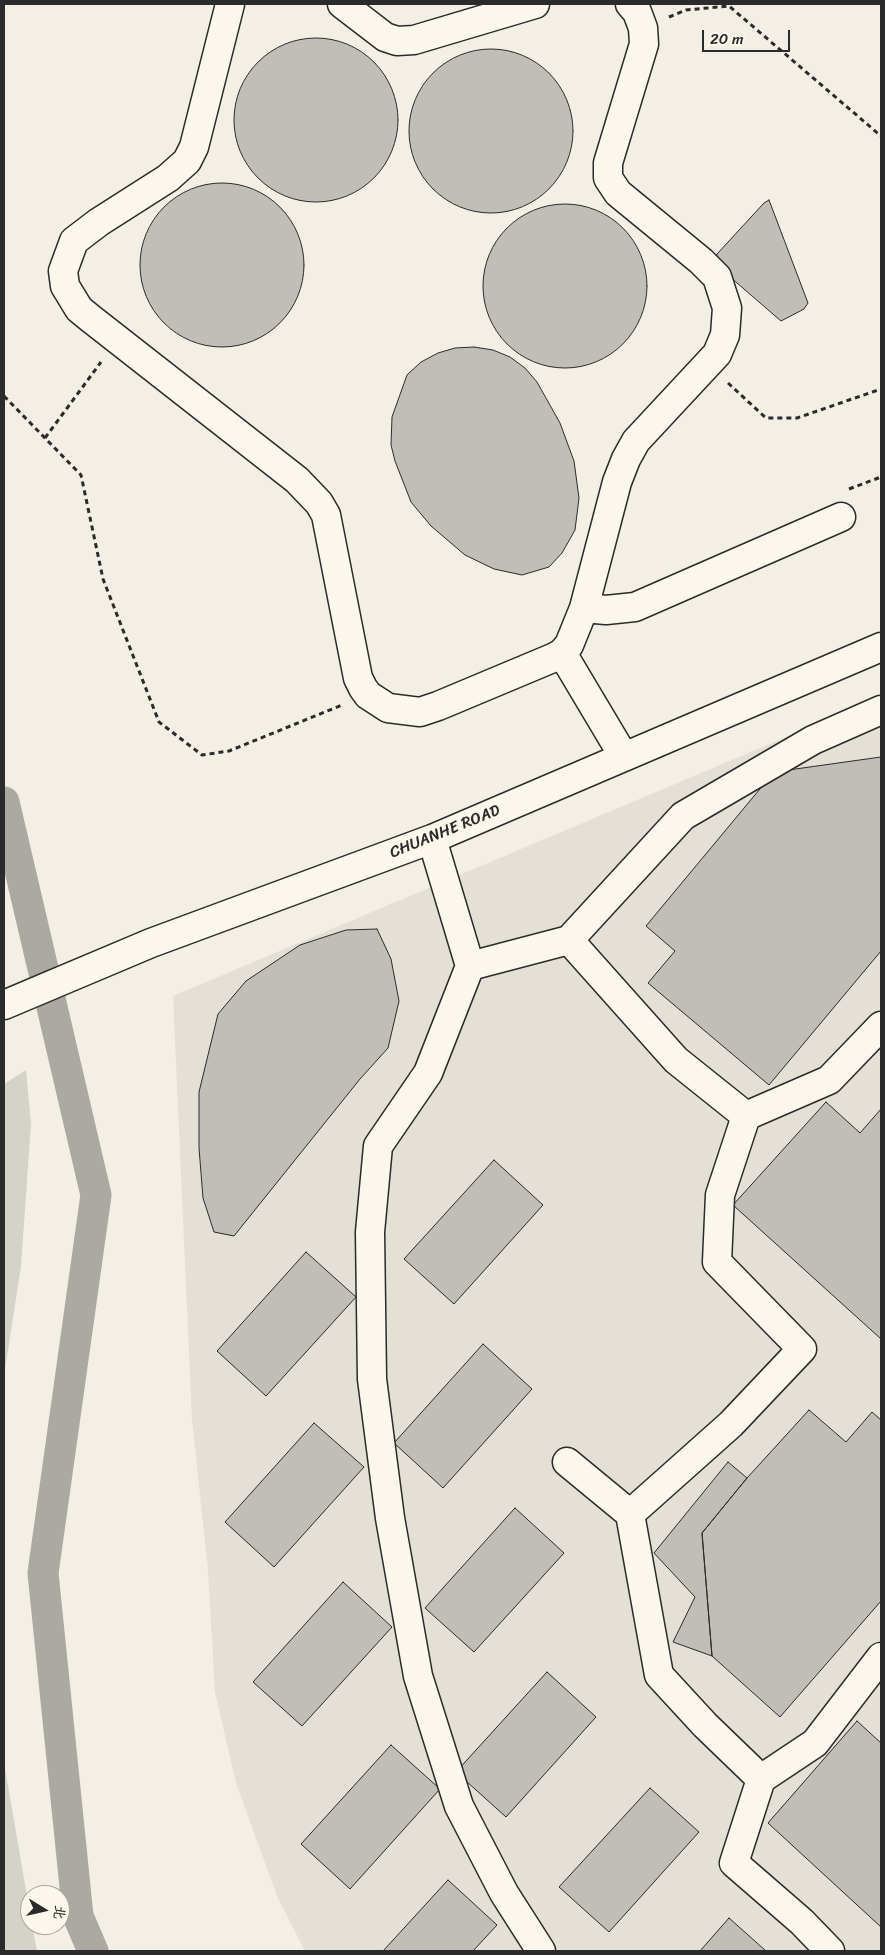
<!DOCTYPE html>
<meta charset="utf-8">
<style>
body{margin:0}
#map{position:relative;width:885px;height:1955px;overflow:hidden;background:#f3efe4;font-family:Sriracha,"LXGW WenKai TC",sans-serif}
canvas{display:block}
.frame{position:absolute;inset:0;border:5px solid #2b2b2b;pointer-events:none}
.north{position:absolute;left:20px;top:1885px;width:50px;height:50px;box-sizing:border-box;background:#fbf7ec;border:1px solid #a8a59f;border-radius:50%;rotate:99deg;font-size:14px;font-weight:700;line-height:20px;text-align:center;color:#2b2b2b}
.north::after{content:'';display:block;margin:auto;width:18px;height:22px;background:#2b2b2b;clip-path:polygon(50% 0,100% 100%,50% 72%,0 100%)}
.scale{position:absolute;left:702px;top:30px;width:88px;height:22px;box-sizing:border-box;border:2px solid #2b2b2b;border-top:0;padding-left:6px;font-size:15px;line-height:18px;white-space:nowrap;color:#2b2b2b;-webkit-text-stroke:4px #fbf7ec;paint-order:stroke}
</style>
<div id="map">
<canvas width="885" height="1955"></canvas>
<div class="frame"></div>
<div class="north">北</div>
<div class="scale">20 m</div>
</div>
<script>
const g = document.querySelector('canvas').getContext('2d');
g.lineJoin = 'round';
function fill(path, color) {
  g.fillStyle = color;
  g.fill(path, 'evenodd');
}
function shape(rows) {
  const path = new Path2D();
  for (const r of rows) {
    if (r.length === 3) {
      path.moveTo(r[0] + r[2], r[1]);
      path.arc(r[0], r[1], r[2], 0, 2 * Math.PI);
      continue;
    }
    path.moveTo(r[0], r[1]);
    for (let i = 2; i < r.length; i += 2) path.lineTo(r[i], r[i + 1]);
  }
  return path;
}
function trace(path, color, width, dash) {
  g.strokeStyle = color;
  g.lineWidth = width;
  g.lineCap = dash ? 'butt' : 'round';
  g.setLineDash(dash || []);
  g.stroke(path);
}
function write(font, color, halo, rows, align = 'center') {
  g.font = font + ' Sriracha,sans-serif';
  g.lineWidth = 4;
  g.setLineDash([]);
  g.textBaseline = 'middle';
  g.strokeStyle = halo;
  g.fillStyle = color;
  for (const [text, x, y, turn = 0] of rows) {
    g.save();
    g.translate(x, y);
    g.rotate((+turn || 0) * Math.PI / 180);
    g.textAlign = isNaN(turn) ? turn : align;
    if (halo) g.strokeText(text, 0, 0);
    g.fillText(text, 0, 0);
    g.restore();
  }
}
const built = shape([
 [881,697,881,1951,305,1951,277,1896,236,1783,215,1692,208,1570,192,1420,173,996]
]);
const green = shape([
 [26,1070,31,1124,21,1266,4,1376,4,1084],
 [4,1763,30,1913,30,1925,32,1925,37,1951,4,1951]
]);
const canal = shape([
 [4,802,96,1195,43,1573,78,1916,93,1951]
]);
const building = shape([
 [316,120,82],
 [491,131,82],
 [222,265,82],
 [769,200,808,303,804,309,781,321,715,264,717,254,764,203,769,200],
 [565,286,82],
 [474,347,493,350,510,357,525,368,537,382,560,423,574,461,579,498,575,530,562,553,549,567,522,575,494,569,465,555,431,526,411,502,395,461,391,445,392,417,407,375,421,362,438,353,455,348,474,347],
 [881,757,881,951,769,1085,648,983,675,951,646,926,774,772,881,757],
 [377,929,391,959,399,1001,388,1048,360,1079,234,1236,214,1232,203,1198,199,1148,199,1092,218,1014,246,981,300,945,346,930,377,929],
 [826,1102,860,1133,881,1109,881,1339,733,1205,826,1102],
 [494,1160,543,1205,454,1304,404,1259,494,1160],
 [306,1252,356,1297,266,1396,217,1351,306,1252],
 [483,1344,532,1389,443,1488,394,1443,483,1344],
 [809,1410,846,1442,872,1412,881,1420,881,1601,780,1717,712,1656,702,1533,747,1478,809,1410],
 [314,1423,364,1467,274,1567,225,1522,314,1423],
 [728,1462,747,1478,702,1533,712,1656,673,1642,695,1597,654,1553,728,1462],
 [515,1508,564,1553,474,1652,425,1608,515,1508],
 [343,1582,392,1627,302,1726,253,1682,343,1582],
 [547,1672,596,1717,506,1817,456,1772,547,1672],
 [857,1721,881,1743,881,1927,768,1823,857,1721],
 [391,1745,440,1789,350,1889,301,1844,391,1745],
 [650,1788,699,1832,609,1932,559,1887,650,1788],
 [448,1880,497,1925,473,1951,383,1951,448,1880],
 [729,1918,766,1951,700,1951,729,1918]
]);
const path = shape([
 [669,17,686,10,729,6,881,136],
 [728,383,766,418,797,418,881,389],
 [4,396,81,475,103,579,159,722,202,755,229,751,342,705],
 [45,438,101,362],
 [849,489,881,477]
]);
const minor = shape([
 [230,4,194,147,187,161,168,178,99,222,74,241,63,271,65,286,79,309,90,318,297,480,319,503,326,515,358,678,363,688,368,695,388,708,420,712,438,706,555,657,562,653,569,645,584,608,617,482,626,459,636,441,717,354,725,335,727,308,717,277,701,261,618,193,608,178,608,163,644,44,643,28,637,12,630,4],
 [342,4,385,37,397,41,414,40,535,4],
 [584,608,606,610,635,607,841,517],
 [562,653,624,757],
 [432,839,470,966,428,1073,378,1146,370,1232,372,1379,390,1518,418,1676,459,1806,504,1893,541,1951],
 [569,940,683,816,813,740,881,710],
 [470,966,569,940,676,1060,746,1116,720,1195,717,1262,802,1349,731,1424,630,1514,659,1675,705,1725,761,1779,734,1863,802,1922,830,1951],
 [4,1005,151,943,432,839,881,647],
 [746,1116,829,1080,881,1026],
 [567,1462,630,1514],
 [761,1779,815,1743,881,1657]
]);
const streetNames = [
 ["CHUANHE ROAD",445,832,-22]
];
fill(built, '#e4e0d6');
fill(green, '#d5d2c9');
trace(canal, '#aca9a2', 31);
fill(building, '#c0beb6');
trace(building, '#2b2b2b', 1);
trace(minor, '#2b2b2b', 31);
trace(path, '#2b2b2b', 3, [5, 4]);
trace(minor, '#fbf7ec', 28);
write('16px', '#2b2b2b', '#fbf7ec', streetNames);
</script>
